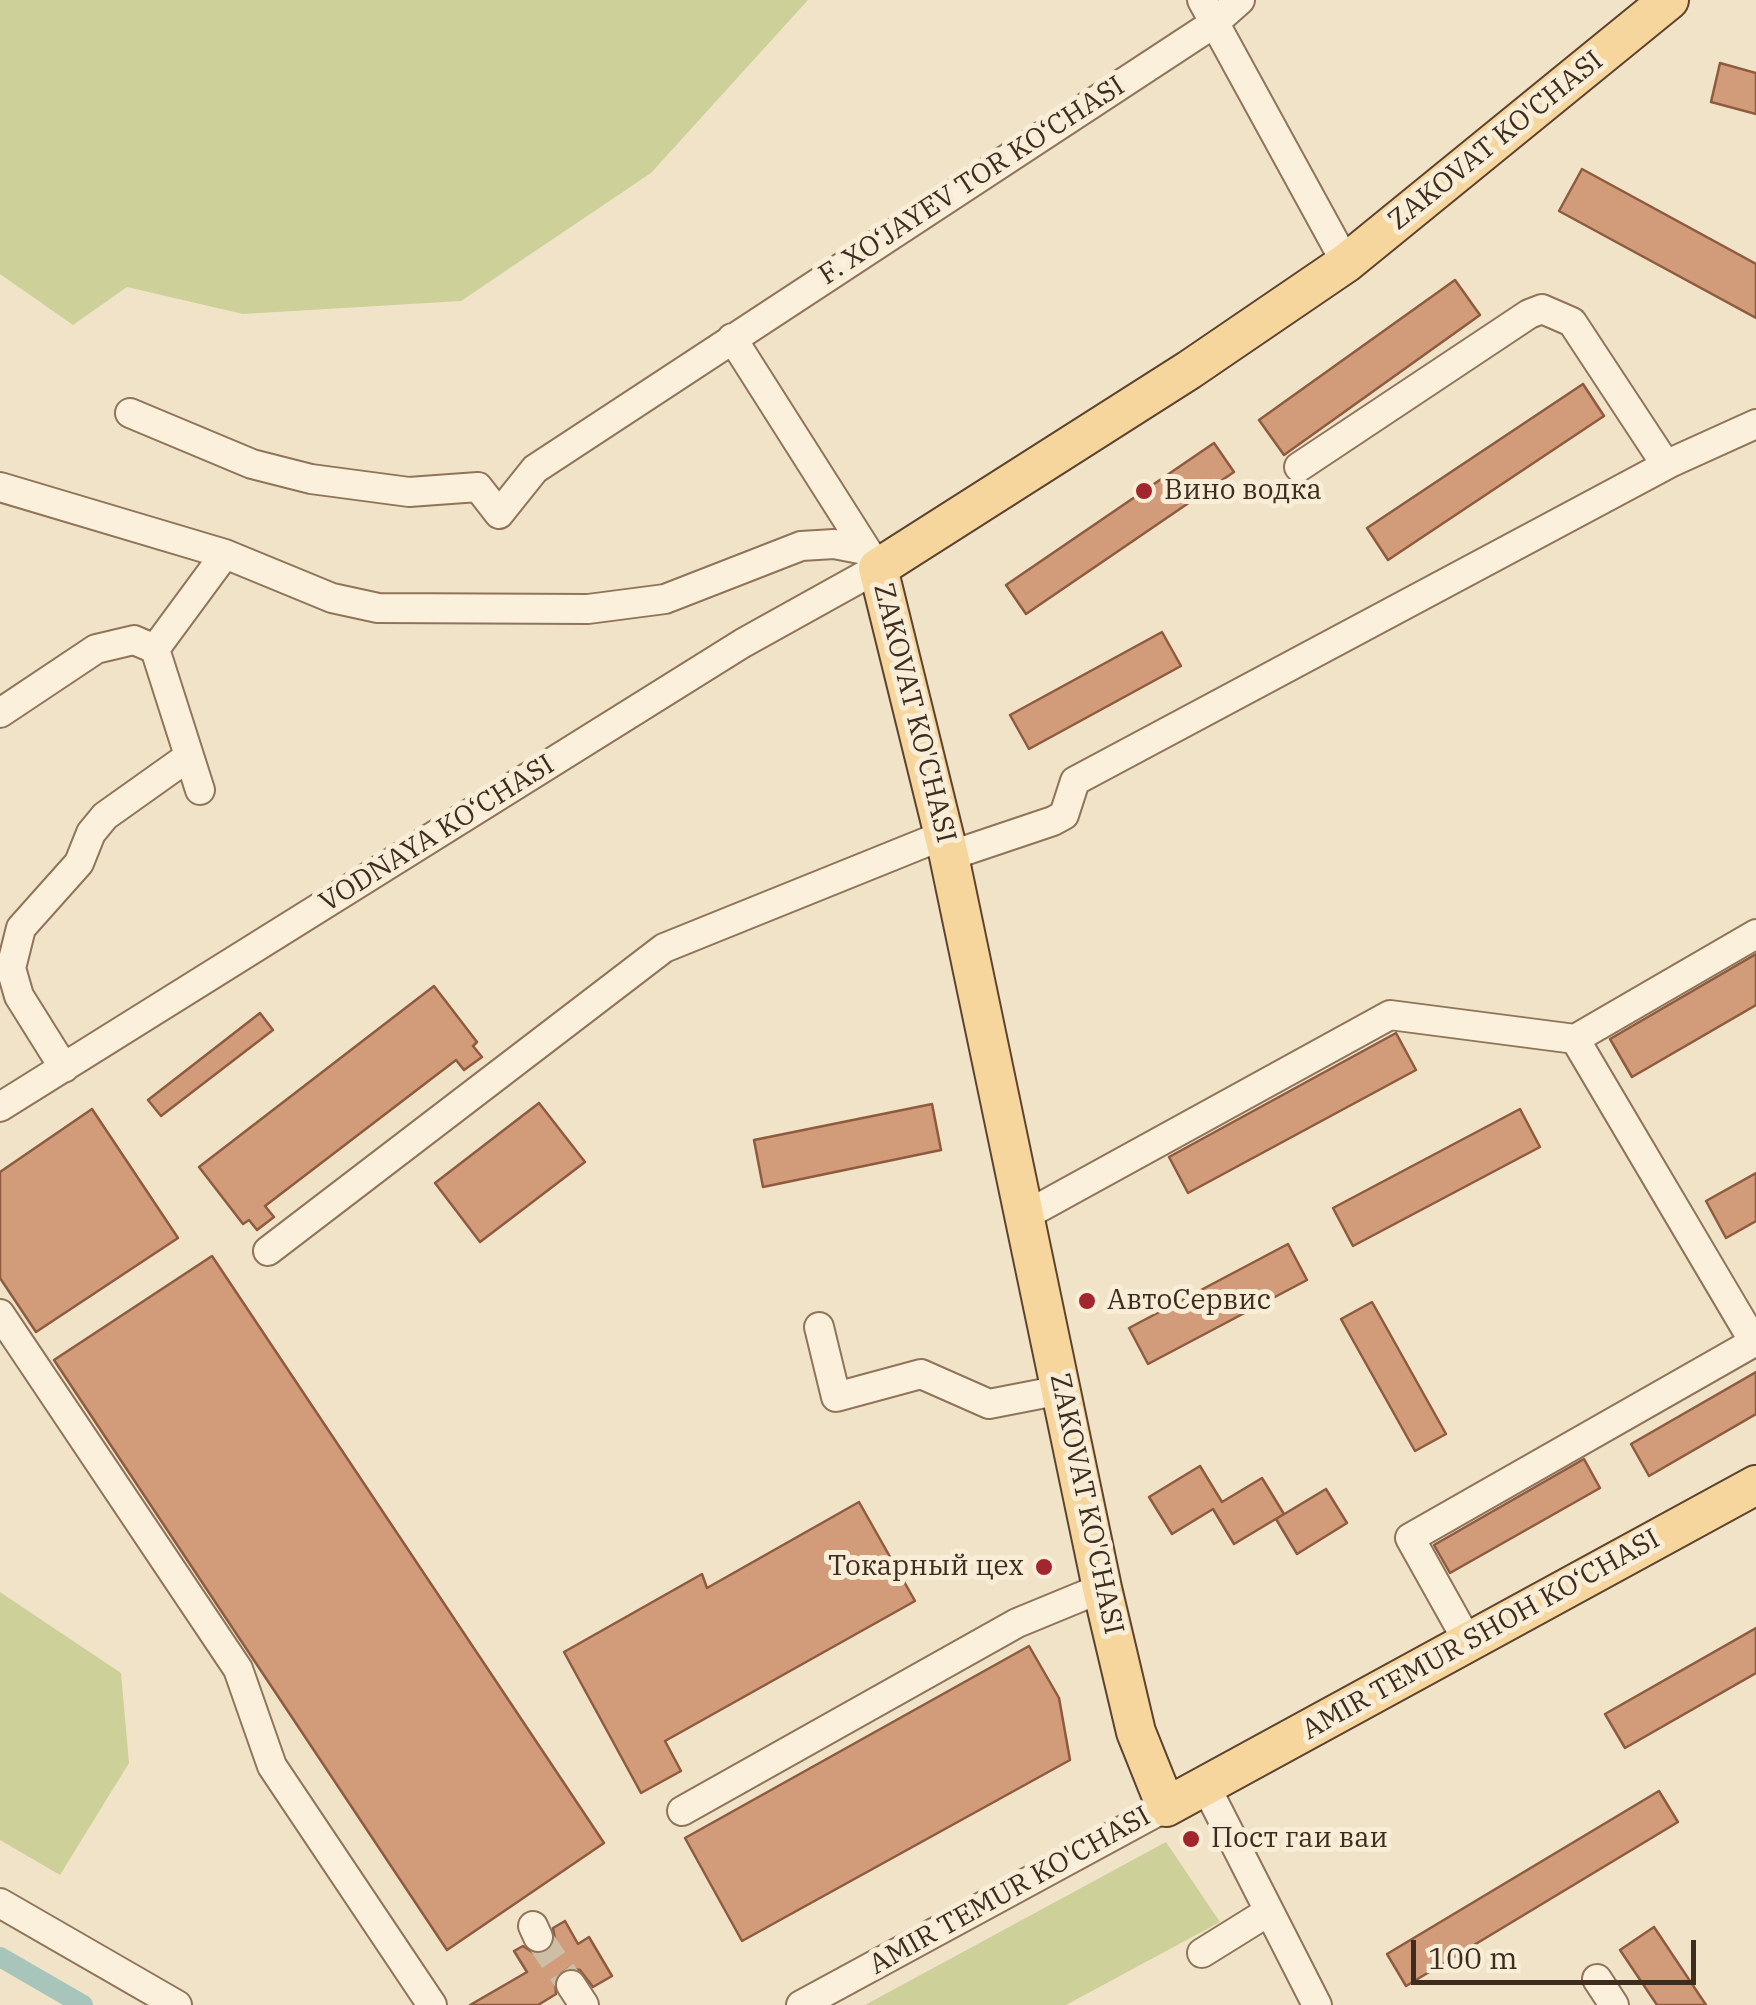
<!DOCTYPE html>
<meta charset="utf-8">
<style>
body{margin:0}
#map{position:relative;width:1756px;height:2005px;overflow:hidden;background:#f1e3c7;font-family:"IBM Plex Serif",serif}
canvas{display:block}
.scale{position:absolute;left:1411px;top:1940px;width:285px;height:45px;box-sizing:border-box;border:5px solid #3e2d1f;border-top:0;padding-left:12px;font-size:30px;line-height:35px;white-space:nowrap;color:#3e2d1f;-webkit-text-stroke:8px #f8edd7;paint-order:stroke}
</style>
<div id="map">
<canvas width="1756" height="2005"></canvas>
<div class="scale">100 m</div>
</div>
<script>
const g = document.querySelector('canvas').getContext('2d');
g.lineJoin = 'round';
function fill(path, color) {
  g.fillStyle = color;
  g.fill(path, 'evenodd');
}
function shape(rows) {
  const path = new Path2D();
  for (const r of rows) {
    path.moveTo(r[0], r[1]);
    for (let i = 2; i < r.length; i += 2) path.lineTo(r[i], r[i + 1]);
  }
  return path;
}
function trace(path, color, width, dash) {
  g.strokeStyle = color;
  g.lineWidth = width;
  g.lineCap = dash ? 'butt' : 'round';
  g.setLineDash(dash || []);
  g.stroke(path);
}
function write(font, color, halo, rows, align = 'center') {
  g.font = font + ' "IBM Plex Serif",serif';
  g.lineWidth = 10;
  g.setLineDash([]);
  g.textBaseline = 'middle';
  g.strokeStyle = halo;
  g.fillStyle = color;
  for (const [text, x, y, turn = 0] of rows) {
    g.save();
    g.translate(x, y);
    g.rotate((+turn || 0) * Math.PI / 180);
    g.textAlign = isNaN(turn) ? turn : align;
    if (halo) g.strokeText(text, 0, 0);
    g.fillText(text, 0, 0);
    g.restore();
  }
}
const green = shape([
 [0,0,808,0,651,173,461,301,243,314,127,287,73,325,0,274],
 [0,1592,121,1673,129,1763,60,1875,0,1840],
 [1166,1842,1220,1922,1066,2005,865,2005]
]);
const canal = shape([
 [0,1957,83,2005]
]);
const building = shape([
 [1720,63,1756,73,1756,114,1711,102,1720,63],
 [1582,169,1756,264,1756,318,1559,211,1582,169],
 [1455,280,1480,315,1284,455,1259,420,1455,280],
 [1583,384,1604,416,1388,560,1367,528,1583,384],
 [1214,443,1234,472,1026,614,1006,585,1214,443],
 [1162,632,1181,666,1029,749,1010,715,1162,632],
 [1756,954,1756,1005,1632,1077,1610,1039,1756,954],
 [434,986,477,1042,473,1046,482,1057,464,1070,456,1060,265,1206,274,1217,257,1230,249,1220,243,1224,199,1167,434,986],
 [260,1013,273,1030,161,1116,148,1100,260,1013],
 [1396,1033,1416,1070,1188,1193,1169,1157,1396,1033],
 [539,1103,585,1162,480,1242,435,1183,539,1103],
 [932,1104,941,1150,763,1187,754,1140,932,1104],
 [92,1109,178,1238,36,1332,0,1278,0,1172,92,1109],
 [1520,1109,1540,1147,1353,1246,1333,1208,1520,1109],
 [1756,1173,1756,1221,1726,1238,1706,1201,1756,1173],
 [1288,1244,1307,1280,1148,1364,1129,1328,1288,1244],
 [212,1256,604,1843,447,1950,54,1360,212,1256],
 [1372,1302,1446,1434,1415,1451,1341,1319,1372,1302],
 [1756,1372,1756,1414,1649,1476,1631,1444,1756,1372],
 [1584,1459,1600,1488,1450,1573,1434,1545,1584,1459],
 [1200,1466,1222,1502,1262,1478,1284,1514,1234,1544,1213,1509,1172,1534,1149,1497,1200,1466],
 [1326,1489,1347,1523,1297,1554,1276,1519,1326,1489],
 [859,1502,915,1601,665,1741,681,1771,641,1793,564,1652,702,1574,707,1588,859,1502],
 [1756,1628,1756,1673,1625,1748,1605,1714,1756,1628],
 [1029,1646,1059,1698,1070,1760,742,1941,685,1838,1029,1646],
 [1659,1791,1678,1822,1406,1986,1387,1954,1659,1791],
 [565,1921,578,1944,589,1937,612,1976,593,1987,580,1970,569,1968,555,1978,556,1994,538,2005,470,2005,527,1972,514,1951,523,1946,535,1954,546,1952,555,1940,553,1928,565,1921],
 [1654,1927,1706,2005,1657,2005,1620,1950,1654,1927]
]);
const minorTunnel = shape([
 [538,1937,571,1985]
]);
const minor = shape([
 [1202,0,1346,263],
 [130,413,252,464,311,479,409,492,478,487,499,514,535,469,1213,24,1240,0],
 [1299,467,1529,314,1542,309,1572,322,1666,465],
 [0,487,225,554,332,598,378,608,588,609,665,599,801,546,834,544,865,550],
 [155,649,200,790],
 [0,713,96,649,134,640,155,649,225,554],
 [949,856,1053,821,1064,815,1075,781,1672,462,1756,424],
 [1575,1039,1754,1342],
 [64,1068,19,996,11,968,21,928,79,863,91,833,105,816,188,757],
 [0,1107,743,643,878,568,732,338],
 [1026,1215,1390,1015,1575,1039,1756,934],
 [268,1251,664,948,944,835],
 [0,1314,238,1669,272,1766,432,2005],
 [819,1327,836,1397,921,1374,989,1404,1061,1390],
 [1467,1640,1410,1538,1756,1341],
 [1205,1785,1317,2005],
 [682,1811,1017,1623,1102,1588],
 [0,1903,177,2005],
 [533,1926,538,1937],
 [1202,1953,1268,1912],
 [1597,1979,1614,2005],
 [571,1985,584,2005],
 [801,2005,1166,1807]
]);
const major = shape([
 [1669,0,1346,263,1189,370,878,568,949,856,1102,1588,1136,1732,1166,1807,1756,1485]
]);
const markers = [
 [1144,491,10,"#a2262d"],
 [1087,1301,10,"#a2262d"],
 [1044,1567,10,"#a2262d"],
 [1191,1839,10,"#a2262d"]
];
const streetNames = [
 ["ZAKOVAT KO'CHASI",1496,141,-39],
 ["F. XO‘JAYEV TOR KO‘CHASI",972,181,-33],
 ["ZAKOVAT KO'CHASI",914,713,76],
 ["VODNAYA KO‘CHASI",437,834,-32],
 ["ZAKOVAT KO'CHASI",1086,1504,78],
 ["AMIR TEMUR SHOH KO‘CHASI",1481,1635,-29],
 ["AMIR TEMUR KO'CHASI",1010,1891,-29]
];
const poiNames = [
 ["Вино водка",1164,491],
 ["АвтоСервис",1107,1301],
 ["Токарный цех",1024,1567,"right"],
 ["Пост гаи ваи",1211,1839]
];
fill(green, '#cdd199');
trace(canal, '#a8c5bb', 20);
fill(building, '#d29b7a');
trace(building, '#8f5b3f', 2.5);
trace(minorTunnel, '#cdbfa5', 28, [28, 14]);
trace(minor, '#8f745a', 32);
trace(major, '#5c422f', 42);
trace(minor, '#fbf0db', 28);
trace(major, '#f6d69d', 38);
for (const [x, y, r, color] of markers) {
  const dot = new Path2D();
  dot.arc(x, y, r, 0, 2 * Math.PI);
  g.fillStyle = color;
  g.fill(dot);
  trace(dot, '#f8edd7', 4);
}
write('28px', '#3e2d1f', '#f8edd7', streetNames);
write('28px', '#3e2d1f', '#f8edd7', poiNames, 'left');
</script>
